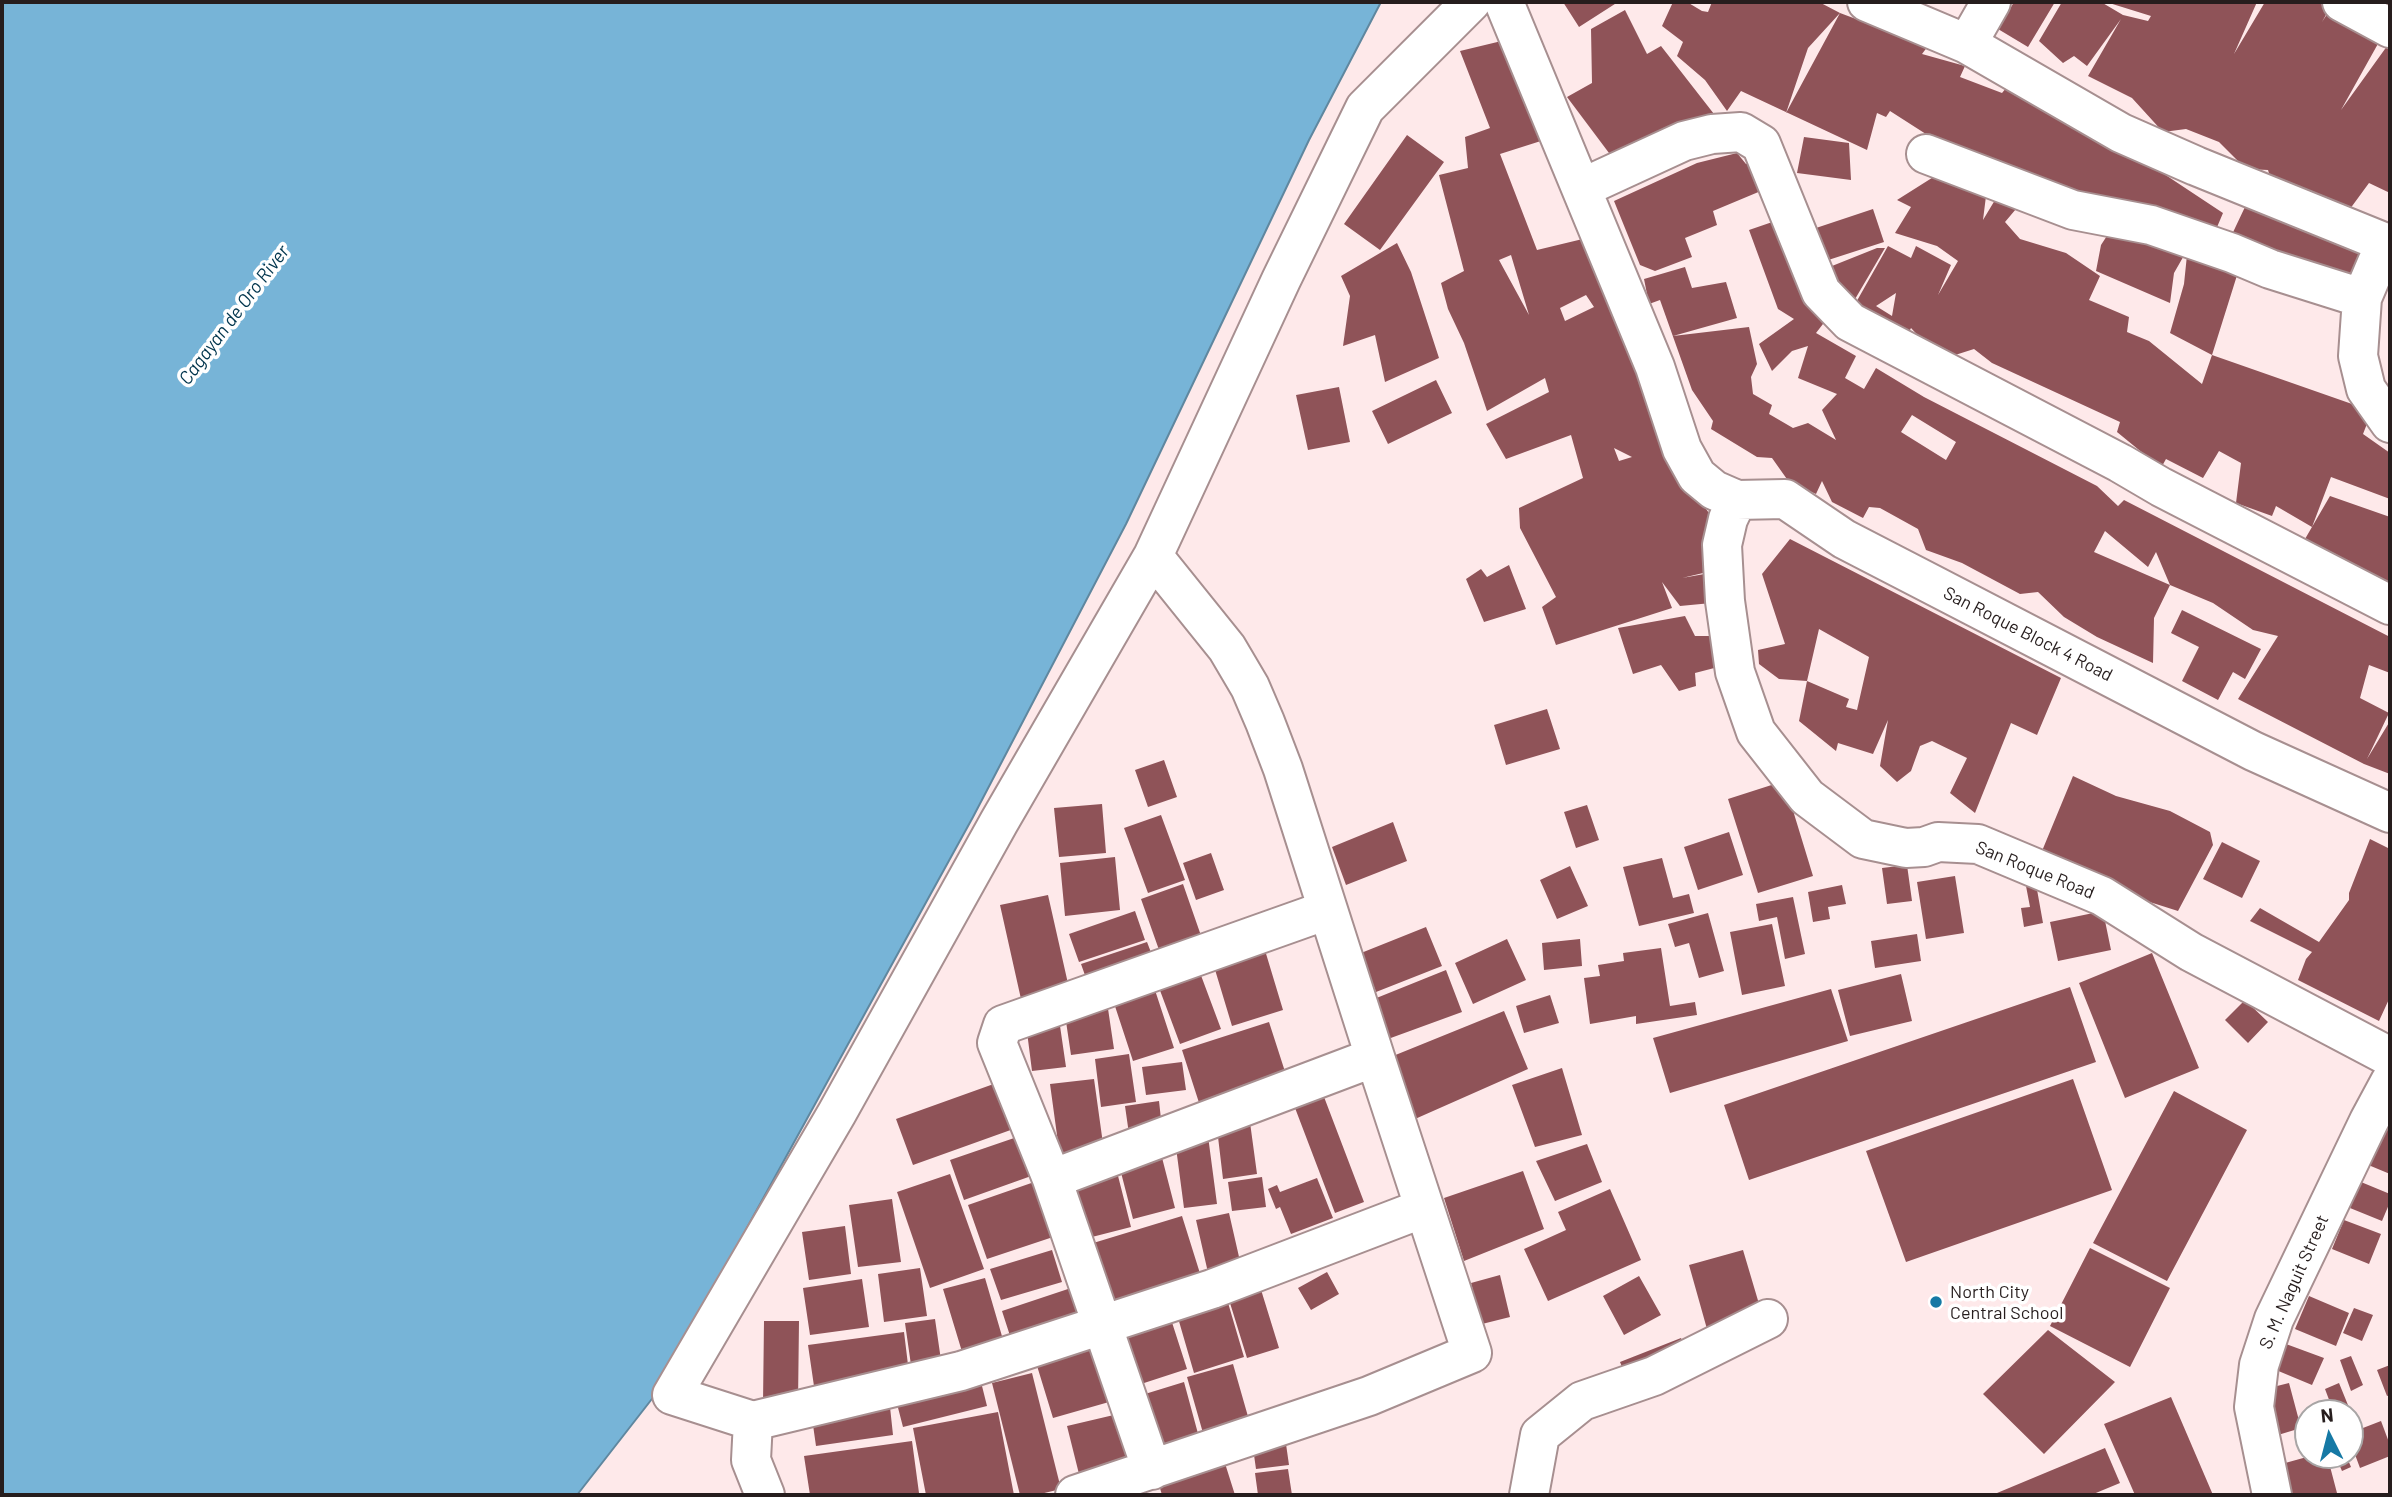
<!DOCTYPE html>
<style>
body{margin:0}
#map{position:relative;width:2392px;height:1497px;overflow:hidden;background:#fee9ea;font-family:Barlow,sans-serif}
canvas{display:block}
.frame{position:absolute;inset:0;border:4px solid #261d1d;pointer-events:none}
.north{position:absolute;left:2294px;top:1399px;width:70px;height:70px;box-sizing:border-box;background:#fff;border:2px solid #a8a5a5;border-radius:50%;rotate:354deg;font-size:19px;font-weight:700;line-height:28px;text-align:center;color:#261d1d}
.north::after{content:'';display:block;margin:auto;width:24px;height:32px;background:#1679a5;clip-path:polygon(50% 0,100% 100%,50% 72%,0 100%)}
</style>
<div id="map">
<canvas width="2392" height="1497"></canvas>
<div class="frame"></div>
<div class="north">N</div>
</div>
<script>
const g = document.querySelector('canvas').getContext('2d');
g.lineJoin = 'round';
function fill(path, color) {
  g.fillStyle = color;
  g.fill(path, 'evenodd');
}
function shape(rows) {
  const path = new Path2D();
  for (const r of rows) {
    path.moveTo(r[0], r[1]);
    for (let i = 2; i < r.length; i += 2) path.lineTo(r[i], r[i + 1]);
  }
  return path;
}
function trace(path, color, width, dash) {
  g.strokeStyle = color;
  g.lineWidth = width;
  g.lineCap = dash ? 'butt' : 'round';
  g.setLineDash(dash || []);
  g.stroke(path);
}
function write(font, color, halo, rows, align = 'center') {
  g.font = font + ' Barlow,sans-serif';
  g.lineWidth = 7;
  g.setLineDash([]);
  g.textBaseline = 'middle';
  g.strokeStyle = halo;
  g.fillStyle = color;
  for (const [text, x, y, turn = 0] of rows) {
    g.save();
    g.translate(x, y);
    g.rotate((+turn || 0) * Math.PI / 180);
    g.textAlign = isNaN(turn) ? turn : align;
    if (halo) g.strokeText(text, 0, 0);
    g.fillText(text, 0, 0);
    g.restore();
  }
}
const water = shape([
 [2,2,1381,2,1309,140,1126,524,973,817,655,1395,577,1495,2,1495,2,2]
]);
const building = shape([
 [1563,2,1618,2,1579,27],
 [1673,2,1687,2,1702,11,1708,12,1712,2,1819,2,1840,13,1928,46,1922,54,1965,66,1960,77,2002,93,2016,76,2223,213,2212,239,2098,207,1929,136,1890,111,1886,117,1877,113,1867,150,1741,91,1727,111,1705,80,1677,56,1683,42,1662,26],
 [1840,13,1786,113,1808,48],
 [2014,2,2055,2,2028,47,1998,29],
 [2062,2,2101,2,2123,15,2148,21,2151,16,2106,2,2257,2,2234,54,2265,2,2333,2,2322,22,2333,5,2384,33,2341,110,2390,42,2390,193,2369,183,2347,213,2272,183,2268,170,2246,169,2219,142,2186,129,2163,132,2132,98,2088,76,2121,19,2087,66,2074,56,2063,63,2039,41],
 [1625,10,1647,54,1661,46,1721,123,1621,169,1567,97,1592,83,1591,29],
 [1514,38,1544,140,1500,154,1537,250,1591,237,1692,489,1723,533,1720,569,1682,578,1710,573,1722,602,1680,606,1662,582,1672,608,1556,645,1542,607,1556,597,1520,528,1519,508,1583,478,1571,435,1506,459,1486,424,1549,392,1545,378,1487,411,1464,343,1448,309,1441,283,1464,271,1439,175,1468,168,1465,137,1490,128,1460,51],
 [1511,255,1529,315,1499,260],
 [1586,295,1594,307,1565,321,1560,308],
 [1614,448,1632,457,1619,461],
 [1407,135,1444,162,1380,250,1344,224],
 [1804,137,1849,143,1851,180,1797,173],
 [1737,153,1746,164,1757,163,1768,188,1713,211,1717,225,1685,238,1692,257,1655,271,1640,265,1614,201,1697,163],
 [1935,176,1986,196,1983,220,1995,200,2016,209,2005,222,2020,239,2066,253,2100,276,2089,300,2129,317,2127,332,2149,341,2202,384,2212,355,2170,333,2184,284,2187,255,2239,269,2212,355,2372,411,2363,434,2390,453,2390,499,2331,477,2312,527,2276,506,2272,516,2236,503,2241,463,2219,451,2203,478,2166,459,2161,468,2117,432,2120,422,1992,363,1974,349,1952,356,1925,343,1911,328,1905,340,1854,306,1888,246,1911,258,1916,246,1951,265,1938,295,1958,261,1937,246,1895,233,1911,207,1897,200],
 [1896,293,1892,316,1876,306],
 [2253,190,2374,251,2361,281,2227,245],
 [1873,209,1884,242,1819,263,1816,228],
 [1784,218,1833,311,1816,333,1856,356,1845,378,1864,389,1876,368,1924,397,2097,486,2118,506,2124,500,2390,637,2390,673,2369,665,2360,698,2389,713,2367,759,2390,721,2390,774,2364,764,2238,699,2278,636,2253,630,2213,603,2170,585,2154,618,2153,663,2097,637,2064,617,2038,592,2020,594,1962,563,1926,550,1918,529,1880,508,1869,507,1863,518,1832,502,1822,481,1816,494,1789,482,1772,458,1757,457,1711,429,1713,421,1692,390,1660,300,1649,304,1644,279,1685,267,1692,288,1726,282,1737,318,1673,336,1749,327,1757,364,1751,377,1753,394,1772,405,1769,414,1793,428,1808,423,1836,440,1822,410,1837,394,1798,378,1808,346,1792,351,1772,371,1759,344,1794,319,1778,309,1749,230],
 [1912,415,1956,442,1946,460,1901,432],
 [2105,531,2148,567,2156,552,2170,585,2094,552],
 [2114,225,2186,252,2174,273,2170,303,2096,271,2101,245],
 [1397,243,1411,272,1439,358,1385,382,1375,335,1343,346,1350,296,1341,276],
 [1877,248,1885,248,1851,306,1827,268],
 [1436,380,1452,413,1388,444,1372,411],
 [1339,387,1350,442,1308,450,1296,395],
 [2330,496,2390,517,2390,584,2305,539],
 [1790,539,2061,678,2037,735,2011,723,1975,813,1950,793,1967,758,1932,741,1920,746,1911,771,1897,782,1880,766,1888,720,1873,754,1838,743,1836,751,1799,721,1807,681,1849,699,1846,707,1857,710,1869,657,1819,629,1807,681,1779,679,1759,664,1758,650,1785,644,1762,574],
 [1509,565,1526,609,1484,622,1466,579,1481,569,1487,577],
 [2182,610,2261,649,2245,679,2233,672,2218,700,2182,681,2199,647,2171,633],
 [1685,616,1695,636,1713,636,1722,666,1695,673,1696,686,1679,691,1661,665,1633,674,1618,628],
 [1547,709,1560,749,1506,765,1494,725],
 [1164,760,1177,797,1148,807,1135,770],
 [2073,776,2116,796,2170,811,2210,832,2213,845,2178,911,2115,891,2042,851],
 [1784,781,1813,876,1758,893,1728,799],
 [1102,804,1106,853,1059,857,1054,808],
 [1587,805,1599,840,1576,848,1564,812],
 [1161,815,1185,880,1148,893,1124,828],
 [1393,822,1407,861,1346,885,1332,847],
 [1729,832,1743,875,1698,890,1684,847],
 [2370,839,2390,849,2390,997,2379,1021,2298,980,2306,959,2312,952,2250,921,2260,908,2319,942,2349,900,2349,893],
 [2222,842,2260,861,2242,898,2203,879],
 [1211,853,1224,890,1196,900,1183,863],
 [1115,857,1120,910,1065,916,1060,863],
 [1662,858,1673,898,1689,894,1694,913,1639,926,1623,867],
 [1907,865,1912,901,1887,904,1882,868],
 [1570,866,1588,906,1557,919,1540,880],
 [1955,876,1964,933,1926,939,1917,882],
 [1183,884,1206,950,1164,964,1141,899],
 [2036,884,2043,923,2024,927,2021,908,2030,907,2026,886],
 [1842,885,1846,904,1828,907,1830,919,1813,922,1808,892],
 [1048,895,1069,988,1021,999,1000,905],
 [1793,897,1805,954,1785,959,1777,917,1759,921,1756,904],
 [1135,911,1145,940,1079,962,1069,934],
 [2103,911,2111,950,2058,961,2050,922],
 [1708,913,1724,971,1699,978,1689,943,1675,947,1668,924],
 [1772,924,1785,986,1742,995,1730,932],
 [1426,927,1442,966,1376,992,1361,953],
 [1917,934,1921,961,1875,968,1871,941],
 [1507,939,1526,980,1473,1004,1455,963],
 [1580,939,1582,966,1544,970,1542,943],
 [1147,942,1157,968,1091,992,1081,964],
 [1264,947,1283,1010,1232,1026,1213,963],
 [1661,948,1670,1006,1695,1002,1697,1015,1636,1024,1636,1016,1590,1024,1584,978,1600,976,1598,965,1624,961,1623,953],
 [2152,953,2199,1068,2125,1098,2079,983],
 [1196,962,1221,1029,1180,1044,1155,977],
 [1446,970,1462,1012,1388,1039,1374,999],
 [1901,974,1912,1021,1850,1036,1838,990],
 [1152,981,1174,1048,1133,1061,1111,994],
 [2070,987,2096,1062,1749,1180,1724,1105],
 [1831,989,1848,1041,1670,1093,1653,1038],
 [1550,995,1559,1023,1524,1033,1516,1006],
 [2245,1000,2268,1022,2248,1043,2225,1020],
 [1107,1002,1114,1049,1071,1055,1064,1008],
 [1504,1011,1528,1069,1415,1119,1393,1056],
 [1059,1019,1066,1067,1032,1071,1026,1024],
 [1269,1022,1289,1084,1202,1112,1182,1050],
 [1129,1054,1136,1102,1101,1107,1095,1059],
 [1182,1062,1186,1090,1146,1095,1142,1067],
 [1562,1068,1582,1135,1535,1147,1512,1085],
 [1094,1079,1104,1151,1060,1157,1050,1084],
 [2073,1079,2112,1190,1906,1262,1866,1151],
 [1002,1081,1019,1127,913,1165,896,1119],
 [1321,1089,1364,1202,1335,1213,1292,1100],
 [2174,1091,2247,1130,2167,1281,2093,1243],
 [1159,1101,1162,1128,1129,1134,1125,1106],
 [1249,1115,1257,1174,1223,1179,1216,1120],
 [2382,1127,2390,1131,2390,1174,2366,1164],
 [1020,1136,1034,1175,964,1200,950,1160],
 [1208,1136,1217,1204,1184,1208,1175,1140],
 [1587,1144,1602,1182,1555,1201,1536,1161],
 [1159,1146,1175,1208,1133,1219,1117,1157],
 [1116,1168,1131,1227,1088,1238,1073,1179],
 [1523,1171,1544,1229,1464,1261,1444,1198],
 [950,1174,984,1269,930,1288,897,1192],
 [1262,1177,1266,1207,1232,1211,1228,1182],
 [1317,1178,1333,1218,1291,1234,1280,1207,1276,1209,1268,1189,1277,1185,1280,1192],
 [1040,1180,1059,1235,987,1259,968,1205],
 [2361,1182,2390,1194,2390,1202,2382,1221,2350,1208],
 [1610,1189,1641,1260,1548,1301,1524,1249,1566,1230,1558,1212],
 [892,1199,901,1262,858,1267,849,1205],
 [1229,1213,1242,1270,1209,1277,1196,1220],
 [1182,1216,1203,1283,1111,1312,1090,1244],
 [2344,1220,2381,1234,2369,1264,2332,1249],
 [845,1226,851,1274,809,1280,802,1232],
 [2090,1248,2170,1288,2130,1367,2050,1326],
 [1052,1250,1062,1282,1001,1300,990,1269],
 [1743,1250,1762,1314,1707,1329,1689,1265],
 [920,1268,927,1316,884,1322,878,1274],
 [1327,1272,1339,1294,1311,1310,1298,1288],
 [1500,1275,1510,1317,1482,1324,1471,1283],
 [1639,1276,1661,1315,1624,1335,1603,1296],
 [985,1278,1004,1343,963,1355,943,1289],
 [862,1279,869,1327,810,1335,803,1288],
 [1258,1280,1279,1348,1247,1358,1226,1290],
 [1074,1287,1085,1321,1013,1345,1002,1311],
 [1226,1296,1244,1357,1194,1373,1176,1311],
 [2309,1296,2349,1313,2336,1346,2295,1329],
 [2354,1308,2373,1315,2362,1341,2343,1333],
 [1168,1310,1187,1369,1141,1384,1123,1324],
 [935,1319,942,1367,912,1372,905,1323],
 [764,1321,799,1321,798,1403,763,1403],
 [2048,1330,2115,1382,2044,1454,1983,1394],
 [904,1332,909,1373,815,1393,808,1345],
 [1681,1338,1689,1357,1628,1381,1620,1362],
 [1090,1339,1109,1402,1053,1418,1034,1356],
 [2286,1344,2324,1358,2312,1385,2276,1370],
 [2351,1356,2363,1385,2351,1391,2340,1360],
 [1233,1364,1251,1427,1205,1440,1187,1377],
 [2390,1365,2390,1395,2387,1396,2377,1370],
 [1032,1373,1061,1489,1036,1495,1020,1495,992,1383],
 [980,1378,987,1406,903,1427,896,1400],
 [1184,1382,1200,1441,1160,1451,1145,1394],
 [2289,1383,2301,1428,2278,1435,2265,1389],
 [2339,1383,2350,1410,2334,1413,2325,1389],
 [2171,1397,2213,1495,2135,1495,2104,1424],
 [890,1407,893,1435,816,1446,812,1418],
 [998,1412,1014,1495,926,1495,913,1428],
 [1118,1414,1130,1467,1080,1478,1067,1426],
 [2381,1421,2390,1445,2390,1456,2360,1468,2350,1441,2350,1433],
 [1285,1437,1289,1465,1256,1469,1252,1441],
 [912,1441,919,1493,902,1495,810,1495,804,1456],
 [2105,1448,2120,1483,2091,1495,1998,1495,1997,1493],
 [2314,1455,2327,1455,2337,1493,2329,1495,2287,1495,2278,1465],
 [2335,1455,2346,1455,2351,1467,2342,1471],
 [1223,1457,1235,1495,1162,1495,1157,1478],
 [1288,1469,1292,1495,1258,1495,1255,1473]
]);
const street = shape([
 [1504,2,1655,367,1682,449,1697,476,1714,490,1737,500,1785,499,1844,539,1933,585,2253,751,2390,813],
 [1867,2,1967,44,2121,133,2196,166,2381,241,2382,251,2362,298,2358,356,2366,389,2390,423],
 [2342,2,2390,28],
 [1967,44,1991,2],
 [1926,154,2073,210,2151,225,2232,253,2270,269,2362,298],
 [1582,188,1684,141,1712,134,1741,132,1761,144,1821,292,1850,322,2120,463,2161,487,2390,605],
 [1737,500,1728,519,1722,545,1725,601,1735,672,1756,732,1807,797,1863,839,1906,848,1924,847,1938,842,1978,844,2102,896,2191,952,2390,1057],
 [1052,1179,1375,1057],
 [1424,1208,1212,1289,961,1371,753,1421,672,1395,837,1113,999,822,1153,556,1281,280,1365,108,1471,2],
 [753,1421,751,1460,765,1495],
 [1152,1470,1052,1179,997,1043,1003,1025,1327,910],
 [1075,1495,1369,1396,1472,1353,1375,1057,1283,769,1265,722,1250,687,1227,648,1153,556],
 [1529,1495,1540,1435,1582,1401,1654,1376,1768,1319],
 [2272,1495,2254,1407,2259,1365,2274,1319,2369,1121,2390,1082]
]);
const markers = [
 [1936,1302,7,"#1679a5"]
];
const streetNames = [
 ["San Roque Block 4 Road",2028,634,27],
 ["San Roque Road",2035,870,22],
 ["S. M. Naguit Street",2294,1282,-66]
];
const poiNames = [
 ["North City",1950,1292],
 ["Central School",1950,1313]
];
const waterNames = [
 ["Cagayan de Oro River",234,315,-53]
];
fill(water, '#77b4d7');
trace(water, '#5f879f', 2);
fill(building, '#8f5358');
trace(street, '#a78f90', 42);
trace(street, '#fff', 38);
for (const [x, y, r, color] of markers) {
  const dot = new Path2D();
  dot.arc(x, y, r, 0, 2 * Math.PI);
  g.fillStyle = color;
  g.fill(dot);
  trace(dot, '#fff', 2.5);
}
write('18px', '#261d1d', '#fff', streetNames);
write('18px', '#261d1d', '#fff', poiNames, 'left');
write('italic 19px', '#00354d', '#fff', waterNames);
</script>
